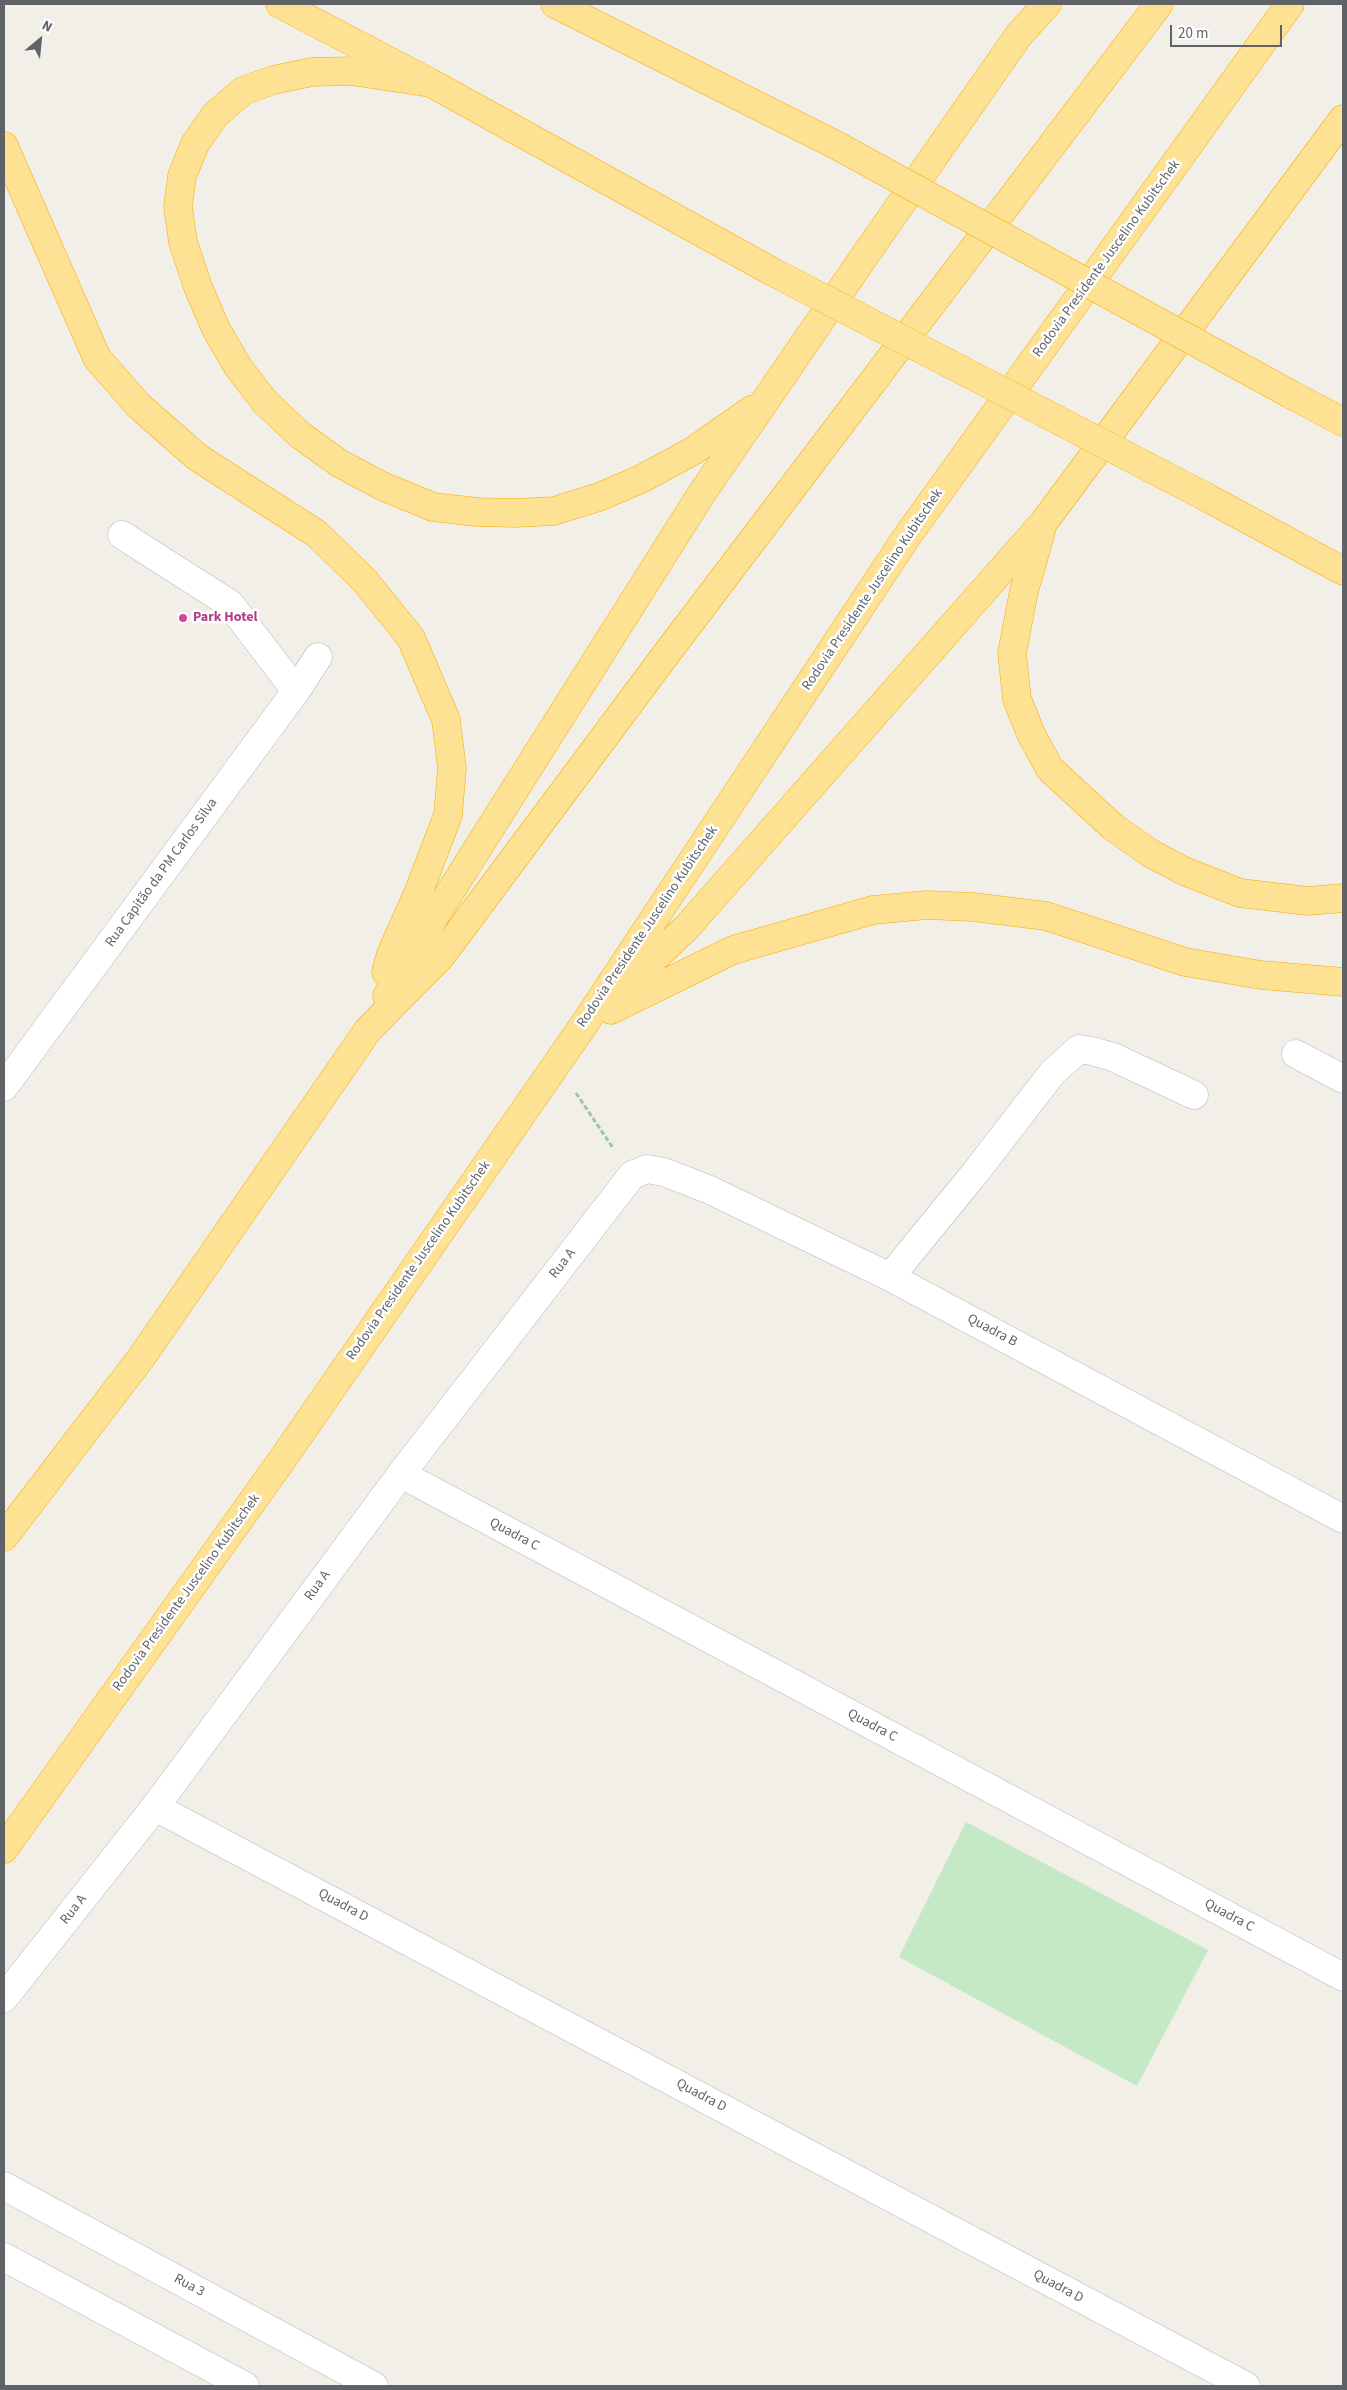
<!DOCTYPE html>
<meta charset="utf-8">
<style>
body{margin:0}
#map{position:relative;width:1347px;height:2390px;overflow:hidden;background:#f1efe8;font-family:"Source Sans 3",sans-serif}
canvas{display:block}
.frame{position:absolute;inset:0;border:5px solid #5f6368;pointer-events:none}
.north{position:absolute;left:15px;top:15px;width:50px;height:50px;-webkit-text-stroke:4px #fff;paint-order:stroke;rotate:28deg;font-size:14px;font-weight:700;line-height:20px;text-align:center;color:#5f6368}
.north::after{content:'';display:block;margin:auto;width:18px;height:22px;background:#5f6368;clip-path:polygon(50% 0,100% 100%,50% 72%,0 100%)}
.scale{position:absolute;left:1170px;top:25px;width:112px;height:22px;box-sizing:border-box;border:2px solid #5f6368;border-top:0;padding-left:6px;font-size:15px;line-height:18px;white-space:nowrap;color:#5f6368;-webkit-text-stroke:4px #fff;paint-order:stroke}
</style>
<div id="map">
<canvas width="1347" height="2390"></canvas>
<div class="frame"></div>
<div class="north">N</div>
<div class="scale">20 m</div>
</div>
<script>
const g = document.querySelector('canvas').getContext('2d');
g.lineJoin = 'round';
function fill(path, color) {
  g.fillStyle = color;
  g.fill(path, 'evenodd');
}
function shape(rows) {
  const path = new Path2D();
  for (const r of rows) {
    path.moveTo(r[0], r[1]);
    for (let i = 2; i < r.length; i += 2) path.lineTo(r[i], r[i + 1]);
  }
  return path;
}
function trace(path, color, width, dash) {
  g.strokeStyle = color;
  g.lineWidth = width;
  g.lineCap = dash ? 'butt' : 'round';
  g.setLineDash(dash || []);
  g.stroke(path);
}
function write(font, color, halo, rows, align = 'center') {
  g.font = font + ' "Source Sans 3",sans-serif';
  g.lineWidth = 5;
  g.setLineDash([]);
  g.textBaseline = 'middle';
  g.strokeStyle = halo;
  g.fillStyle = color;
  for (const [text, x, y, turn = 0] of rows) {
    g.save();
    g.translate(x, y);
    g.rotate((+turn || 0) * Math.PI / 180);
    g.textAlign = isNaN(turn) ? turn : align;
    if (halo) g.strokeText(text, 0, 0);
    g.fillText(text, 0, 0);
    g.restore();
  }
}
const green = shape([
 [966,1822,1208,1950,1137,2086,899,1957]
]);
const path = shape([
 [576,1093,613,1148]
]);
const minor = shape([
 [122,535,230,604,296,691],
 [1296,1054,1343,1079],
 [4,1087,296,691,318,657],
 [890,1277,975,1173,1053,1072,1079,1049,1092,1051,1113,1057,1194,1095],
 [401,1474,1343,1977],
 [155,1807,1246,2386],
 [4,1998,155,1807,401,1474,632,1175,647,1169,664,1172,710,1190,890,1277,1343,1519],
 [4,2186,374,2386],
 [4,2257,245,2386]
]);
const highway = shape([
 [280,4,431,83,771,271],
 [555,4,836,145],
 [431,83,351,71,312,72,273,80,243,91,215,115,195,144,182,176,178,207,183,242,198,287,216,329,238,367,265,402,300,435,339,463,382,486,433,507,477,512,515,513,554,511,599,497,641,479,693,451,753,409],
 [4,146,97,358,138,405,197,457,317,534,365,581,411,638,446,720,452,768,448,815,419,891,391,954,386,972],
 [1290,394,1343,422],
 [1206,497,1343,571],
 [1041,531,1024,591,1012,653,1017,699,1031,734,1050,769,1113,827,1150,853,1184,871,1240,893,1308,901,1343,898],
 [619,992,687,927,1044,522,1343,119],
 [387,996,421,938,702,493,868,251,1019,35,1047,4],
 [611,1010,733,950,873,910,927,905,973,907,1046,916,1185,962,1261,975,1343,982],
 [4,1537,141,1358,368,1030,441,956,667,653,1159,4],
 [4,1849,284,1457,583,1026,908,535,1290,4]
]);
const highwayBridge = shape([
 [836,145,1290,394],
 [771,271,1206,497]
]);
const markers = [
 [183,618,5,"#d1479c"]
];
const streetNames = [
 ["Rodovia Presidente Juscelino Kubitschek",1107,259,-54],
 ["Rodovia Presidente Juscelino Kubitschek",873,590,-56],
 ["Rua Capitão da PM Carlos Silva",162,873,-54],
 ["Rodovia Presidente Juscelino Kubitschek",648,927,-56],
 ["Rodovia Presidente Juscelino Kubitschek",419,1261,-55],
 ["Rua A",563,1264,-52],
 ["Quadra B",992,1331,28],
 ["Quadra C",514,1535,28],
 ["Rua A",318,1586,-54],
 ["Rodovia Presidente Juscelino Kubitschek",187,1593,-54],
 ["Quadra C",872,1726,28],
 ["Quadra D",343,1906,28],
 ["Rua A",74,1910,-52],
 ["Quadra C",1229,1916,28],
 ["Quadra D",701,2096,28],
 ["Rua 3",189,2286,28],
 ["Quadra D",1058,2287,28]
];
const hotelNames = [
 ["Park Hotel",193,618]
];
fill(green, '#c5e8c5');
trace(minor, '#b5b8bc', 29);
trace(highway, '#f9ab00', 29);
trace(path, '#9cc7a9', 3, [5, 2.5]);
trace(minor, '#fff', 28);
trace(highway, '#fde293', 28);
trace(highwayBridge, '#f9ab00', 29, []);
trace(highwayBridge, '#fde293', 28);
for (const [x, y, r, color] of markers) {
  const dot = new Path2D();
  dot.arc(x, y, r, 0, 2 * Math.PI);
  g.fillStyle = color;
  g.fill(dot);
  trace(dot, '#fff', 2);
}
write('14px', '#5f6368', '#fff', streetNames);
write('bold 14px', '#b23c85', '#fff', hotelNames, 'left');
</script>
